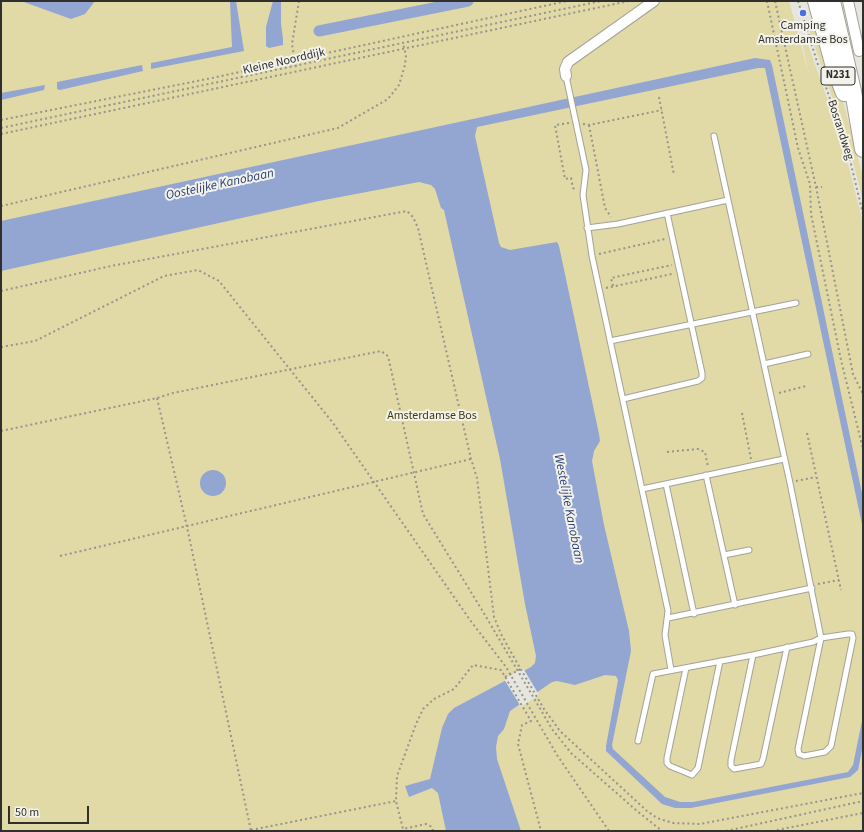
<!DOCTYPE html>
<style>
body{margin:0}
#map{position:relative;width:864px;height:832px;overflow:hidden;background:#e7e6de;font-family:"Source Sans 3",sans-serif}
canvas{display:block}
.frame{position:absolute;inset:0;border:2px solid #302f2c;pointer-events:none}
.scale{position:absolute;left:8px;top:806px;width:81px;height:18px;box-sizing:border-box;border:2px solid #302f2c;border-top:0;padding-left:5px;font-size:12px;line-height:14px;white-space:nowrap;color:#302f2c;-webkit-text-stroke:3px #f4f3eb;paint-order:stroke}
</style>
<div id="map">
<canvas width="864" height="832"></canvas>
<div class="frame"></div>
<div class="scale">50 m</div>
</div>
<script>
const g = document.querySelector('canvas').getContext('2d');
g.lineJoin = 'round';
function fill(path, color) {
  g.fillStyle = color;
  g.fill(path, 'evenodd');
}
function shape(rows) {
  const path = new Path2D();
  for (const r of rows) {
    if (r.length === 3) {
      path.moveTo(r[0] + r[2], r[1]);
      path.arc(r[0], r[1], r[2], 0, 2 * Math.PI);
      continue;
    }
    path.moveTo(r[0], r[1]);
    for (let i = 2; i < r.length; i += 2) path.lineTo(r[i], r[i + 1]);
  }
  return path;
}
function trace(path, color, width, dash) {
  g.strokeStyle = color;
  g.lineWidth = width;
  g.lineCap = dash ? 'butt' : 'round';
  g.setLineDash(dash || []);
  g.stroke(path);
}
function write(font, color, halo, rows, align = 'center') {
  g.font = font + ' "Source Sans 3",sans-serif';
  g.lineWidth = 4;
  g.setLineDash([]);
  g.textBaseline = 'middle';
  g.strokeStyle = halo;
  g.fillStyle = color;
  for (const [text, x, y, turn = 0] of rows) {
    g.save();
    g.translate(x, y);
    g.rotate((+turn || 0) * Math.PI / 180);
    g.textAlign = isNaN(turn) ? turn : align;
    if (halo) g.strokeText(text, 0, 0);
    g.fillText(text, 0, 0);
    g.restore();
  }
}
const green = shape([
 [1,1,789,1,810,78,802,43,807,42,842,140,863,223,863,831,1,831],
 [808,27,814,27,824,47,842,97,863,177,863,201,849,146]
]);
const water = shape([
 [21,1,95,1,85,14,71,19],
 [230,1,236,1,244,51,151,69,151,63,232,47],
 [273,1,281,1,281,24,283,39,283,45,269,48,266,46,266,27],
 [755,58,770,60,772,65,863,498,863,529,765,68,758,68,477,127,475,136,499,243,501,247,510,250,557,242,559,246,599,434,600,441,594,451,592,461,604,525,629,631,631,651,612,745,613,749,665,797,680,802,693,802,848,772,853,765,863,716,863,745,858,770,850,777,691,808,675,808,662,804,606,751,606,746,618,680,616,676,605,675,575,685,557,681,552,682,510,711,504,729,498,736,496,747,497,759,521,831,446,831,438,793,432,788,409,797,405,786,430,779,442,728,448,714,454,708,531,667,535,663,536,656,525,604,500,459,444,210,441,208,435,189,431,185,419,182,319,201,1,271,1,221],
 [142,65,143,71,60,90,57,89,57,82],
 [45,85,44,90,1,100,1,93],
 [213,483,13]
]);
const pier = shape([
 [523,668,539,695,521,707,504,679]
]);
const canal = shape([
 [319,31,468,1]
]);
const path = shape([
 [767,1,798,148,810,184,811,214,841,360,863,449],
 [775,1,816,187,853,374,863,394],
 [798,1,819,68],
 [296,67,292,44,299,1],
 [823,78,849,156,863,214],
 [659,97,674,175],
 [1,120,212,78,567,1],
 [569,123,555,125,565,179,571,178,573,188,576,190],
 [583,124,589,125,662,110],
 [589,125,605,208,611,217],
 [1,128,601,1],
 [1,134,629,1],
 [816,187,822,187],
 [1,206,338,128,388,99,399,85,405,65,406,55,403,44],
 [599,254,665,239],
 [613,286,611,278,672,265],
 [606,288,672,274],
 [1,291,111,266,407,211,413,217,418,228,471,459,477,478,494,617,501,634,516,661,544,709,560,731,647,811,657,818,673,823,700,824,863,793],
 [1,347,35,341,164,276,198,270,219,281,333,423,470,620,506,667,557,755,609,831],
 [779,393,806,386],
 [157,398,187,527,251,831],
 [742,413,751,459],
 [1,431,157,398,173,393,381,351,388,356,423,514,482,610,552,729,571,753,637,811,662,831],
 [807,433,841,590],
 [667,452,698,449,705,452,708,467],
 [796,481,816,477],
 [60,556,471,459],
 [818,584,839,580],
 [505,677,521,669],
 [251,830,396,801],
 [433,831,432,827,426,824,403,829,396,801,397,776,416,724,423,709,434,699,454,689,473,665,501,670,531,721,522,725,518,744,541,831],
 [726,831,863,801],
 [772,831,863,813]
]);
const lane = shape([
 [566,76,586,170,583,195,592,256,668,611,665,635,671,670],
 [714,136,728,200],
 [587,228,618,224,728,200,790,483,821,638,798,749,799,754,804,756,825,752,831,746,853,638,852,634,848,634,821,638,813,642,753,655,653,674,638,741],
 [610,341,796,303],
 [764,364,808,354],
 [623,399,698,381,702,378,702,373,667,213],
 [706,475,735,605],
 [666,484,694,614],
 [642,489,784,459],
 [724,555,749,550],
 [668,618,812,588],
 [753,655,731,760,731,766,734,769,756,765,761,764,763,759,787,647],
 [686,668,667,758,667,763,670,766,692,775,698,768,720,661]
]);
const street = shape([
 [848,1,859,51],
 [566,76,565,69,568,62,654,1]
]);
const primary = shape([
 [816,1,834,67,844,93],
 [832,1,853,91,863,149]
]);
const markers = [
 [803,13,4,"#4b70e4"]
];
const shields = [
 [838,76,34]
];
const shieldNames = [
 ["N231",838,76]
];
const poiNames = [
 ["Camping",803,26],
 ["Amsterdamse Bos",803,40]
];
const streetNames = [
 ["Kleine Noorddijk",284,62,-13],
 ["Bosrandweg",840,130,72]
];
const parkNames = [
 ["Amsterdamse Bos",432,416]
];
const waterNames = [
 ["Oostelijke Kanobaan",220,185,-12],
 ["Westelijke Kanobaan",568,509,79]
];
fill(green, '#e1d9a6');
fill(water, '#93a5d1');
fill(pier, '#e7e6de');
trace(canal, '#93a5d1', 11);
trace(lane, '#a3a29a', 7);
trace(street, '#a3a29a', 12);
trace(primary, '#a3a29a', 18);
trace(path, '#95948e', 2, [2, 3]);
trace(lane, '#fff', 5);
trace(street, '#fff', 10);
trace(primary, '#fff', 16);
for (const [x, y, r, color] of markers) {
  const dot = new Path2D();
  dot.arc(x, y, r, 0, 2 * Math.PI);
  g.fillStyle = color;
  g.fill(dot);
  trace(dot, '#f4f3eb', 1.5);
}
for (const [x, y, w] of shields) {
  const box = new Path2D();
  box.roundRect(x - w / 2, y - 9, w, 18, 3);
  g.fillStyle = '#f4f3eb';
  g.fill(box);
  trace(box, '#302f2c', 1);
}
write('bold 11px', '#302f2c', null, shieldNames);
write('12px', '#302f2c', '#f4f3eb', poiNames);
write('12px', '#302f2c', '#f4f3eb', streetNames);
write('12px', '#3f3810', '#f4f3eb', parkNames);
write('italic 13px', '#2b3f75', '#f4f3eb', waterNames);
</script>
